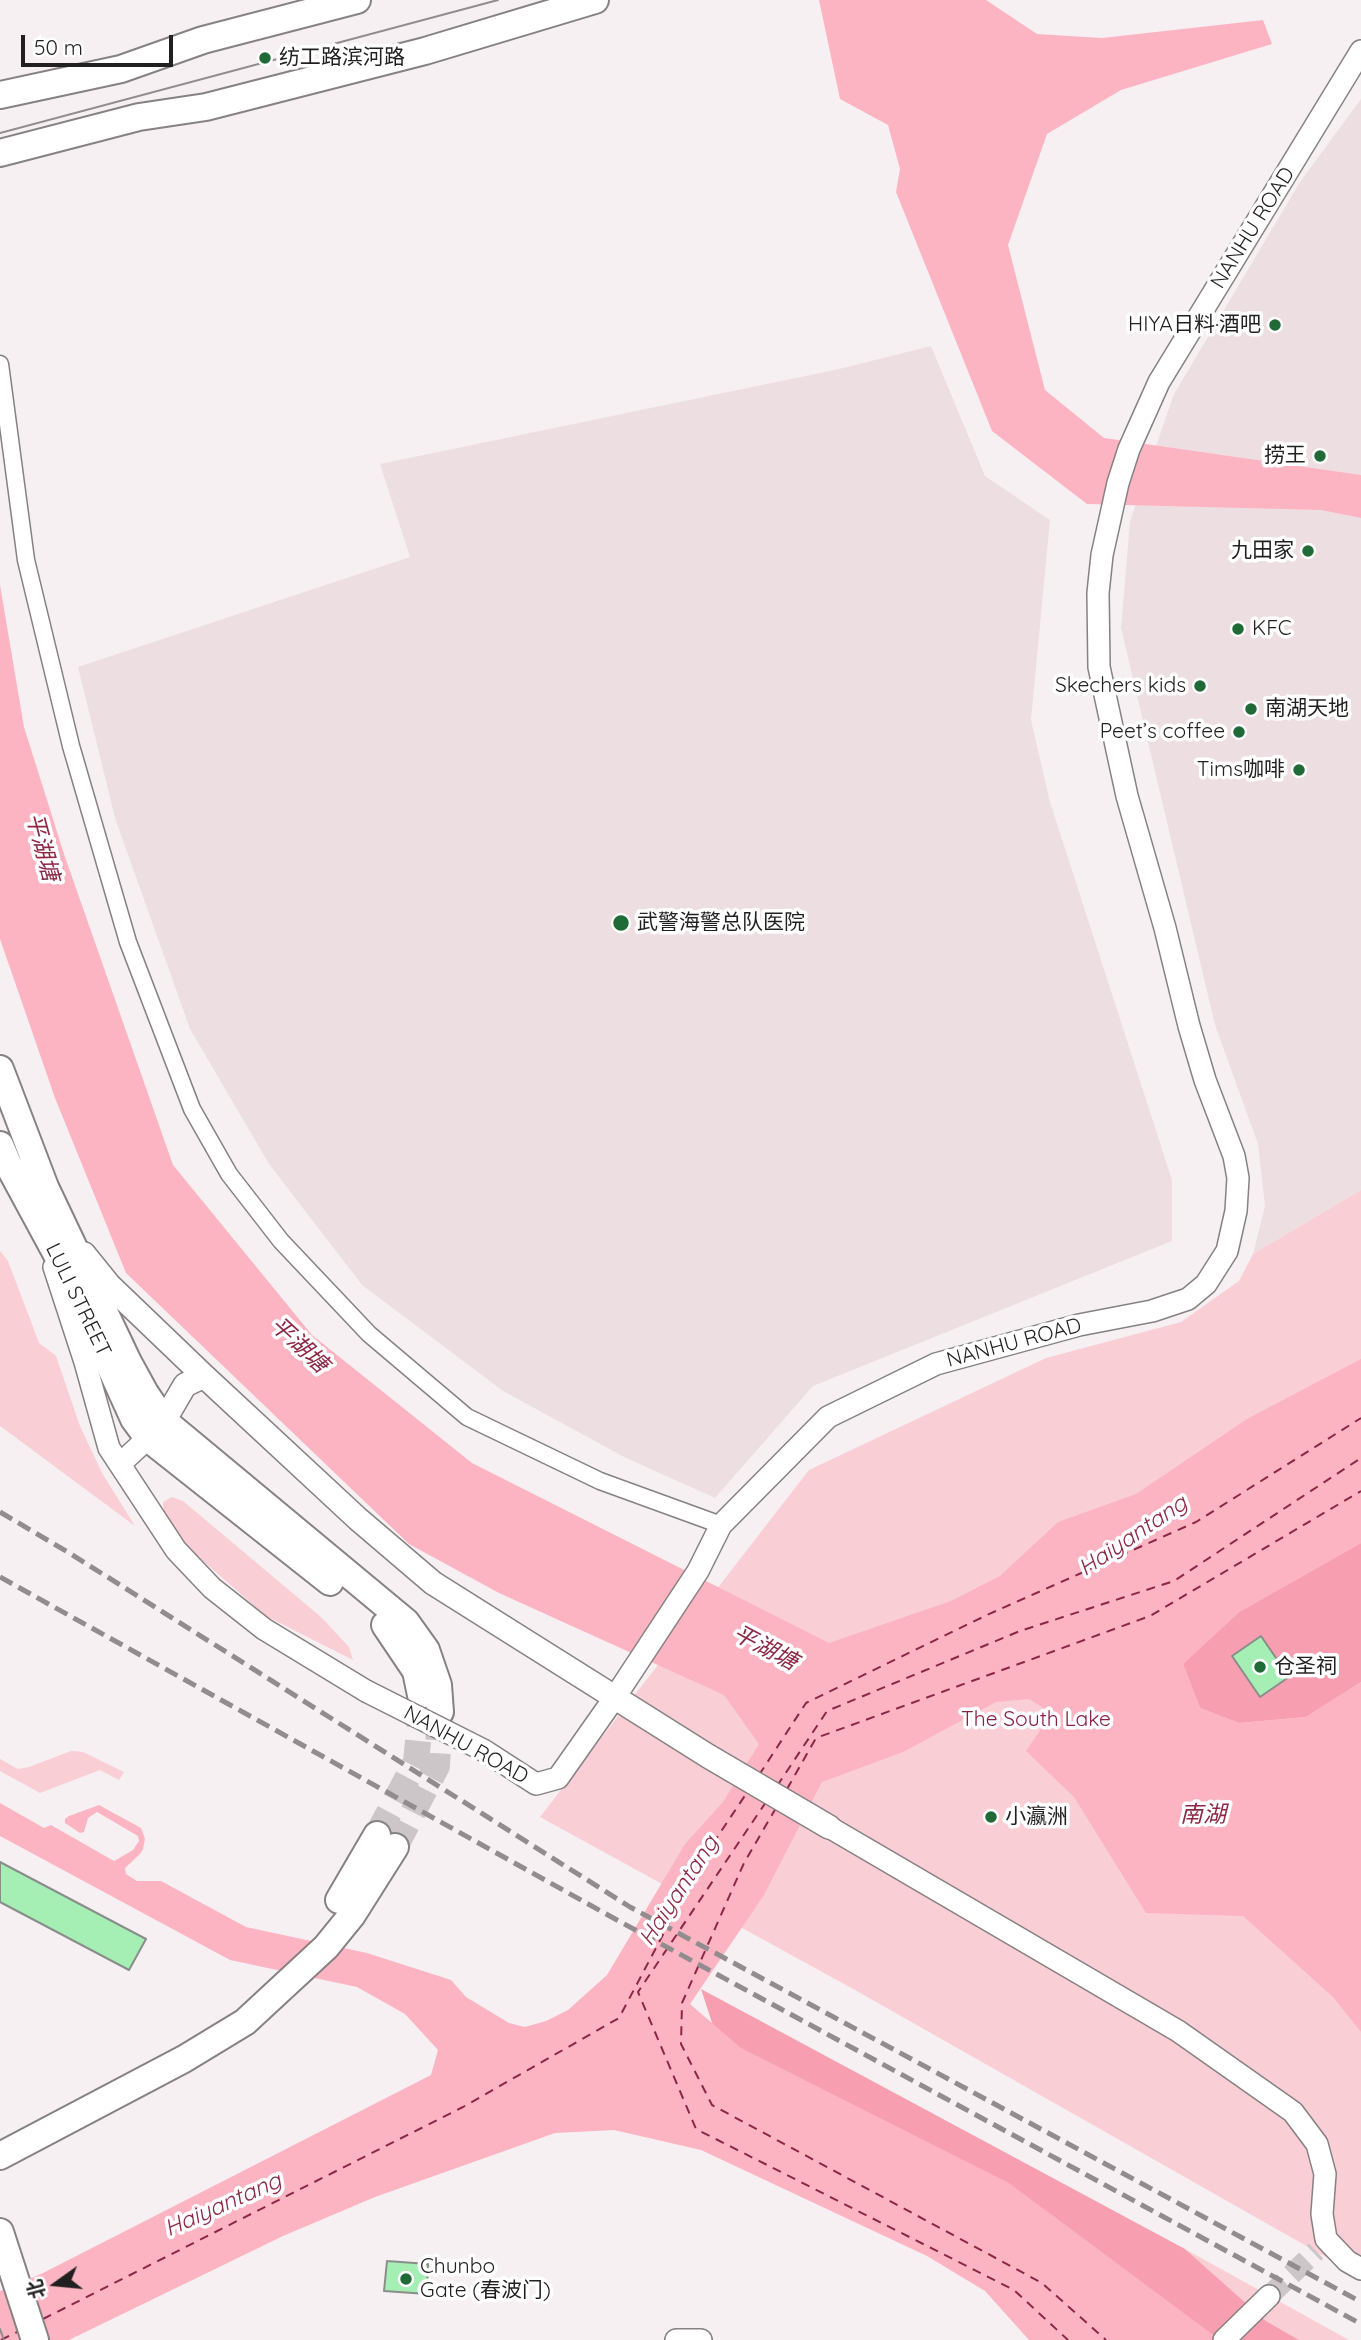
<!DOCTYPE html>
<meta charset="utf-8">
<style>
body{margin:0}
#map{position:relative;width:1361px;height:2340px;overflow:hidden;background:#f7f0f2;font-family:Quicksand,"Noto Sans SC",sans-serif}
canvas{display:block}
.north{position:absolute;left:21px;top:2249px;width:70px;height:70px;-webkit-text-stroke:5px #fff;paint-order:stroke;rotate:255deg;font-size:19px;font-weight:700;line-height:28px;text-align:center;color:#211f1f}
.north::after{content:'';display:block;margin:auto;width:24px;height:32px;background:#211f1f;clip-path:polygon(50% 0,100% 100%,50% 72%,0 100%)}
.scale{position:absolute;left:21px;top:35px;width:152px;height:32px;box-sizing:border-box;border:4px solid #211f1f;border-top:0;padding-left:9px;font-size:21px;line-height:24px;white-space:nowrap;color:#211f1f;-webkit-text-stroke:5px #fff;paint-order:stroke}
</style>
<div id="map">
<canvas width="1361" height="2340"></canvas>
<div class="north">北</div>
<div class="scale">50 m</div>
</div>
<script>
const g = document.querySelector('canvas').getContext('2d');
g.lineJoin = 'round';
function fill(path, color) {
  g.fillStyle = color;
  g.fill(path, 'evenodd');
}
function shape(rows) {
  const path = new Path2D();
  for (const r of rows) {
    path.moveTo(r[0], r[1]);
    for (let i = 2; i < r.length; i += 2) path.lineTo(r[i], r[i + 1]);
  }
  return path;
}
function trace(path, color, width, dash) {
  g.strokeStyle = color;
  g.lineWidth = width;
  g.lineCap = dash ? 'butt' : 'round';
  g.setLineDash(dash || []);
  g.stroke(path);
}
function write(font, color, halo, rows, align = 'center') {
  g.font = font + ' Quicksand,"Noto Sans SC",sans-serif';
  g.lineWidth = 7;
  g.setLineDash([]);
  g.textBaseline = 'middle';
  g.strokeStyle = halo;
  g.fillStyle = color;
  for (const [text, x, y, turn = 0] of rows) {
    g.save();
    g.translate(x, y);
    g.rotate((+turn || 0) * Math.PI / 180);
    g.textAlign = isNaN(turn) ? turn : align;
    if (halo) g.strokeText(text, 0, 0);
    g.fillText(text, 0, 0);
    g.restore();
  }
}
const built = shape([
 [1361,99,1361,1190,1253,1254,1265,1206,1258,1144,1215,1025,1121,628,1130,521,1174,394,1300,182],
 [931,346,985,476,1050,520,1031,720,1050,802,1172,1180,1172,1241,813,1386,715,1498,624,1457,503,1391,362,1285,269,1164,190,1029,115,818,78,667,410,557,380,464,839,369]
]);
const green = shape([
 [1361,1190,1361,2277,855,1990,540,1817,809,1470,1046,1358,1181,1322,1239,1281,1253,1254],
 [0,1251,8,1261,39,1343,56,1356,80,1426,102,1473,135,1526,0,1426],
 [172,1497,183,1501,321,1617,349,1647,353,1660,266,1616,187,1547,164,1517,163,1502],
 [71,1751,83,1752,124,1772,119,1780,100,1770,40,1793,0,1771,0,1759,18,1769,29,1767],
 [1185,2249,1349,2340,1299,2340,1266,2321]
]);
const forest = shape([
 [1361,1543,1361,1682,1306,1717,1239,1723,1200,1708,1183,1664,1239,1612],
 [701,1989,1185,2249,1266,2321,1299,2340,1221,2340,720,2047]
]);
const water = shape([
 [819,0,986,0,1037,34,1102,38,1263,20,1272,44,1121,90,1047,134,1008,245,1045,390,1104,438,1361,475,1361,518,1321,510,1087,504,992,431,896,192,900,169,888,125,840,99],
 [0,585,24,727,64,854,173,1165,312,1335,472,1463,829,1643,951,1601,1000,1576,1058,1522,1136,1494,1247,1419,1361,1359,1361,1543,1239,1612,1183,1664,1200,1708,1239,1723,1306,1717,1361,1682,1361,2032,1333,1997,1243,1916,1146,1913,1074,1797,1026,1751,1052,1713,1029,1699,996,1702,903,1752,822,1782,764,1895,690,2004,741,2048,1009,2183,1220,2340,1029,2340,985,2291,927,2256,701,2150,614,2130,555,2133,375,2197,283,2236,69,2340,0,2340,0,2291,41,2274,431,2075,438,2050,405,2014,357,1987,230,1960,0,1836,0,1803,44,1828,51,1825,114,1861,133,1850,139,1841,138,1836,97,1812,88,1818,84,1832,80,1833,65,1823,65,1819,69,1816,99,1805,141,1828,145,1839,143,1849,140,1854,125,1868,126,1874,137,1881,161,1881,246,1927,367,1953,451,1980,466,1997,509,2023,525,2027,546,2021,568,2010,607,1975,685,1844,723,1802,759,1744,724,1695,499,1593,409,1544,126,1273,55,1098,0,939]
]);
const ferry = shape([
 [759,1775,806,1703,987,1615,1196,1522,1361,1418],
 [777,1786,827,1711,1020,1631,1174,1581,1361,1458],
 [787,1789,816,1738,1150,1616,1361,1491],
 [766,1802,638,1992,696,2129,1014,2290,1068,2340],
 [776,1808,744,1863,682,2003,681,2044,712,2105,1042,2283,1106,2340],
 [43,2319,463,2107,619,2018,704,1857,748,1791],
 [1,2340,19,2331]
]);
const building = shape([
 [1261,1636,1289,1677,1260,1697,1232,1656,1261,1636],
 [0,1862,146,1939,129,1970,0,1902,0,1862],
 [387,2261,428,2264,427,2294,384,2291,387,2261]
]);
const tertiaryTunnel = shape([
 [1269,2296,1316,2251]
]);
const primaryTunnel = shape([
 [377,1835,416,1762,422,1701],
 [395,1847,437,1766,440,1712]
]);
const minor = shape([
 [0,364,26,560,71,746,128,942,192,1109,229,1174,281,1241,369,1334,467,1417,600,1481,721,1525]
]);
const tertiary = shape([
 [54,1267,85,1362,109,1448,176,1550,212,1588,264,1629,366,1691],
 [120,1464,148,1438],
 [485,1751,536,1784,558,1778,615,1697,698,1571,721,1525,828,1417,936,1364,1079,1325,1152,1311,1188,1299,1206,1284,1227,1251,1236,1211,1238,1178,1234,1156,1205,1080,1189,1026,1165,928,1127,796,1099,667,1098,593,1102,555,1118,483,1129,449,1159,382,1361,51],
 [829,1827,1178,2031,1293,2112,1317,2144,1325,2174,1322,2214,1326,2239,1347,2261,1361,2269],
 [676,2340,701,2340],
 [1224,2340,1269,2296]
]);
const secondary = shape([
 [84,1254,109,1285,204,1376,358,1519,433,1583,708,1756,829,1827],
 [164,1421,185,1385,204,1376]
]);
const primary = shape([
 [0,95,121,69,203,40,357,0],
 [0,153,139,117,206,107,425,51,595,0],
 [0,1069,45,1187,128,1362,145,1393,164,1421,406,1622,426,1650,438,1685,440,1712],
 [0,1145,9,1166,75,1288],
 [99,1342,134,1419,148,1438,330,1582],
 [385,1625,416,1671,421,1695],
 [339,1900,377,1835],
 [0,2156,184,2059,245,2022,326,1947,352,1915,395,1847],
 [0,2232,35,2340]
]);
const tram = shape([
 [0,133,498,0],
 [0,2329,4,2340]
]);
const rail = shape([
 [0,1512,71,1554,630,1907,1361,2302],
 [0,1577,617,1920,1361,2324]
]);
const tertiaryBridge = shape([
 [366,1691,485,1751]
]);
const markers = [
 [265,58,7,"#206a38"],
 [1275,325,7,"#206a38"],
 [1320,456,7,"#206a38"],
 [1308,551,7,"#206a38"],
 [1238,629,7,"#206a38"],
 [1200,686,7,"#206a38"],
 [1251,709,7,"#206a38"],
 [1239,732,7,"#206a38"],
 [1299,770,7,"#206a38"],
 [621,923,9,"#206a38"],
 [1260,1667,7,"#206a38"],
 [991,1817,7,"#206a38"],
 [406,2279,7,"#206a38"]
];
const poiNames = [
 ["纺工路滨河路",279,58],
 ["HIYA日料·酒吧",1261,325,"right"],
 ["捞王",1306,456,"right"],
 ["九田家",1294,551,"right"],
 ["KFC",1252,629],
 ["Skechers kids",1186,686,"right"],
 ["南湖天地",1265,709],
 ["Peet’s coffee",1225,732,"right"],
 ["Tims咖啡",1285,770,"right"],
 ["武警海警总队医院",637,923],
 ["仓圣祠",1274,1667],
 ["小瀛洲",1005,1817],
 ["Chunbo",420,2267],
 ["Gate (春波门)",420,2291]
];
const streetNames = [
 ["NANHU ROAD",1253,228,-58],
 ["LULI STREET",78,1300,64],
 ["NANHU ROAD",1014,1343,-15],
 ["NANHU ROAD",466,1745,29]
];
const parkNames = [
 ["The South Lake",1036,1720]
];
const waterNames = [
 ["平湖塘",42,847,75],
 ["平湖塘",299,1345,43],
 ["Haiyantang",1133,1536,-34],
 ["平湖塘",765,1648,28],
 ["南湖",1203,1815],
 ["Haiyantang",679,1891,-57],
 ["Haiyantang",223,2205,-24]
];
fill(built, '#eddfe1');
fill(green, '#f9ced5');
fill(forest, '#f79eb1');
fill(water, '#fcb4c2');
trace(ferry, '#8c2746', 2, [9, 7]);
fill(building, '#a5eeb4');
trace(building, '#8a8e8b', 2);
trace(tertiaryTunnel, '#ccc6c8', 21, [21, 10]);
trace(primaryTunnel, '#ccc6c8', 26, [26, 13]);
trace(minor, '#878182', 19);
trace(tertiary, '#878182', 24);
trace(secondary, '#878182', 26);
trace(primary, '#878182', 30);
trace(minor, '#fff', 16);
trace(tertiary, '#fff', 21);
trace(secondary, '#fff', 23);
trace(primary, '#fff', 26);
trace(tram, '#918c8d', 2);
trace(rail, '#918c8d', 5, [14, 7]);
trace(tertiaryBridge, '#878182', 24, []);
trace(tertiaryBridge, '#fff', 21);
for (const [x, y, r, color] of markers) {
  const dot = new Path2D();
  dot.arc(x, y, r, 0, 2 * Math.PI);
  g.fillStyle = color;
  g.fill(dot);
  trace(dot, '#fff', 2.5);
}
write('21px', '#211f1f', '#fff', poiNames, 'left');
write('21px', '#211f1f', '#fff', streetNames);
write('21px', '#882242', '#fff', parkNames);
write('italic 23px', '#8c2746', '#fff', waterNames);
</script>
